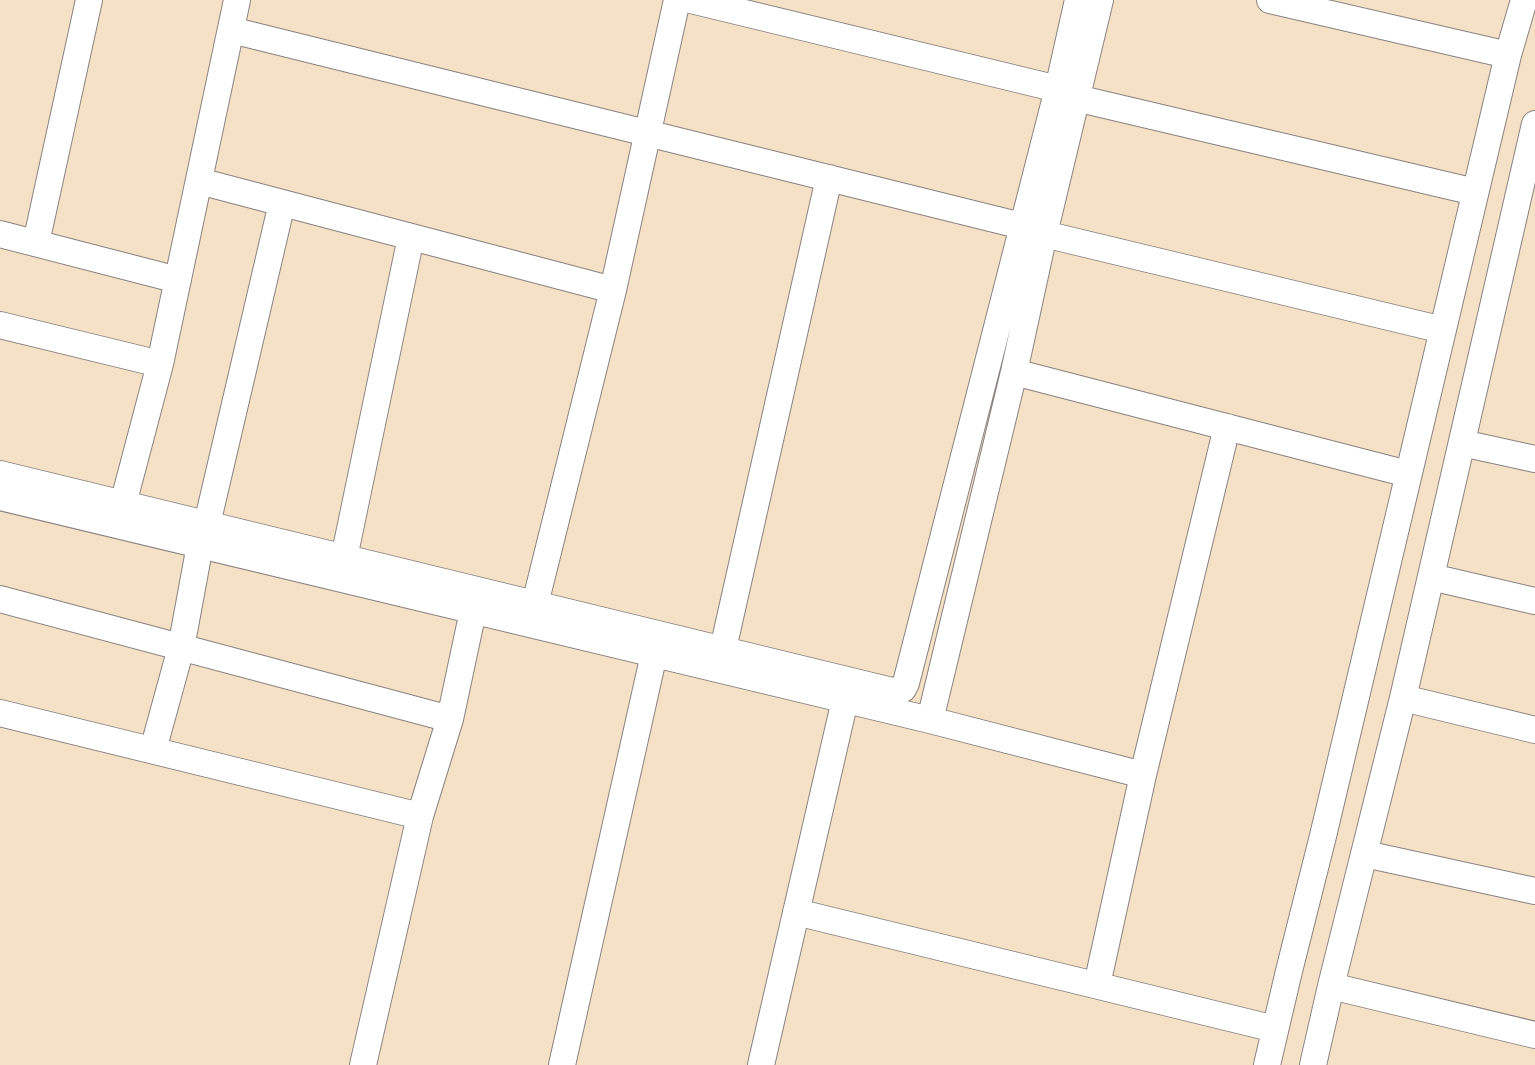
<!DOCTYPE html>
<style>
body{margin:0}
canvas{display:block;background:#f4e1c6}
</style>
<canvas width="1535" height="1065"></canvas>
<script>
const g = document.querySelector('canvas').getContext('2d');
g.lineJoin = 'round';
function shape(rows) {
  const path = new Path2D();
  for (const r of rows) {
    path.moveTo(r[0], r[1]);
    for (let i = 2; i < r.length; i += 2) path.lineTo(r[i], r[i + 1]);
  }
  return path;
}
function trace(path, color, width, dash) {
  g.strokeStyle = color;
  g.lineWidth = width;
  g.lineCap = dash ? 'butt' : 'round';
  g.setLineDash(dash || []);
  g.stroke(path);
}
const street = shape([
 [691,0,1058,89],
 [1270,0,1508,55],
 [231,30,1022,226],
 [1076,98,1475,192],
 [199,181,613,290],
 [0,234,178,280],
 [1044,234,1443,330],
 [36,243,89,0],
 [0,325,160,364],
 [1014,372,1408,474],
 [1462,443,1535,459],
 [0,474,892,691,903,689,906,683,1058,89,1078,0],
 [0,497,930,720,1143,775],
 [123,504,160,364,237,0],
 [207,524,282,203],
 [344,558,411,237],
 [1431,577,1535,601],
 [0,599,450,719],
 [535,604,613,290,677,0],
 [723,649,829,178],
 [1403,698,1535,730],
 [0,713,420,816],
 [930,720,1014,372,1044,234,1100,0],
 [153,750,181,648,200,545],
 [1365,854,1535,891],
 [796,912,1275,1029],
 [1097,985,1143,775,1227,427],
 [1331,986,1535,1035],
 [363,1065,420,816,450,719,473,611],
 [562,1065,654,654],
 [761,1065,845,700],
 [1267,1065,1289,971,1323,836,1508,55,1524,0],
 [1313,1065,1331,986,1403,698,1535,124]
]);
trace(street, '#8b8280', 28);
trace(street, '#fff', 26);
</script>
